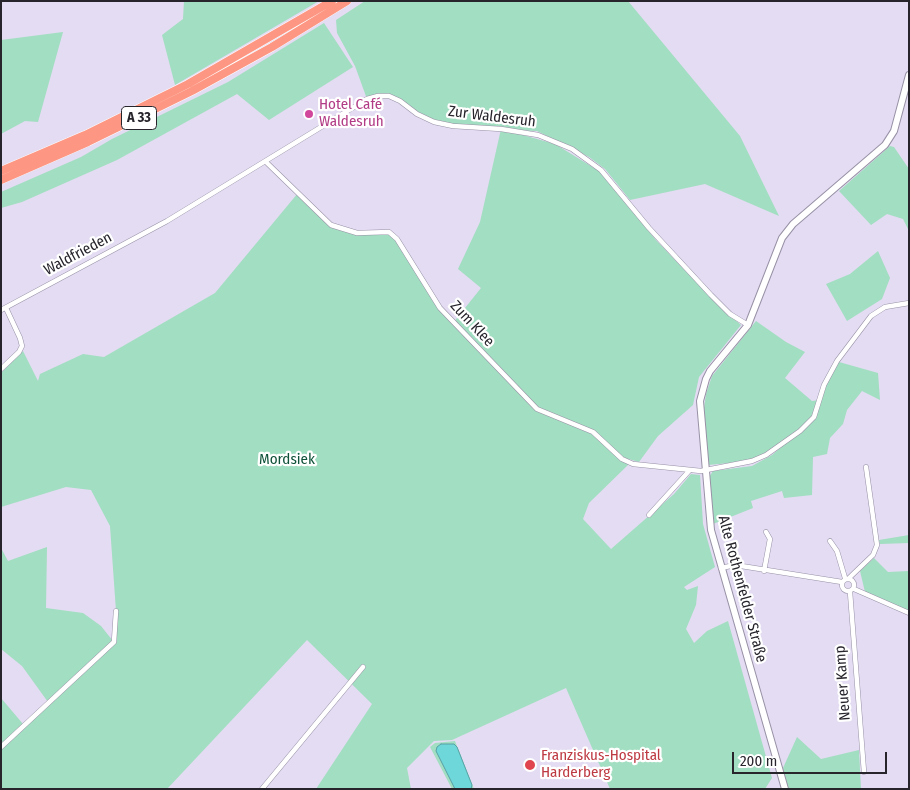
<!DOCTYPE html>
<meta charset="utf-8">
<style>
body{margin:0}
#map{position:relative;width:910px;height:790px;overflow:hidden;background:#e3dcf2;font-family:"Fira Sans Condensed",sans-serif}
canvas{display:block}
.frame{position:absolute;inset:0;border:2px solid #27242c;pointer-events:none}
.scale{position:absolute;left:732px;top:752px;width:155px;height:22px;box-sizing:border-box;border:2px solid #27242c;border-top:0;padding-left:6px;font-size:15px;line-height:18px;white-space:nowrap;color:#27242c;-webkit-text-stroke:4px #fff;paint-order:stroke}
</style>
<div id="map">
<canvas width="910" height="790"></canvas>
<div class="frame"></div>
<div class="scale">200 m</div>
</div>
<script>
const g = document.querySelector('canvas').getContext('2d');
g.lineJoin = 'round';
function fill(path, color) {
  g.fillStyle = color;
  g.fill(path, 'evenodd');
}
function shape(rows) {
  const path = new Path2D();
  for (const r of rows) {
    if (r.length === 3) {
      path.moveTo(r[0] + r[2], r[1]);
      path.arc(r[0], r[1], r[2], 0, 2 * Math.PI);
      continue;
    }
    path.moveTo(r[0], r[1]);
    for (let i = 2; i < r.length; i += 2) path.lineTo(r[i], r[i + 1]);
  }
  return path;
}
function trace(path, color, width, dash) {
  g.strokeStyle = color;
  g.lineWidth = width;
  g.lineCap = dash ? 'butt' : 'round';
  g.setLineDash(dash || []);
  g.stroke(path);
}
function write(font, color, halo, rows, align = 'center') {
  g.font = font + ' "Fira Sans Condensed",sans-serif';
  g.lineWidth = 4.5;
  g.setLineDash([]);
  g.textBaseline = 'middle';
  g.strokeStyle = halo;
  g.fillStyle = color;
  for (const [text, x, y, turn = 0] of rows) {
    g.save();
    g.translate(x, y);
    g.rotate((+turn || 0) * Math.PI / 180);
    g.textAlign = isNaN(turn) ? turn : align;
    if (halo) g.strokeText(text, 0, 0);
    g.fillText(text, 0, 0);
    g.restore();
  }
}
const green = shape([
 [184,1,319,1,175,85,162,35,183,19],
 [365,1,628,1,740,136,779,216,705,184,630,200,605,169,589,157,537,131,505,130,555,144,599,171,656,240,717,304,741,325,699,377,693,405,658,436,639,462,625,458,629,464,589,503,583,519,611,549,674,494,691,474,700,475,703,524,715,567,684,587,687,590,698,586,696,605,686,629,694,643,707,631,728,621,772,778,765,789,610,789,566,688,452,740,434,741,407,768,411,789,316,789,372,704,307,640,167,789,1,789,1,698,23,724,48,702,22,666,1,649,1,548,8,561,47,547,46,608,83,613,101,626,113,641,116,611,110,526,91,490,66,487,1,507,1,373,23,351,38,381,40,374,83,354,104,357,215,293,298,193,332,225,357,233,389,232,397,239,440,308,453,323,481,288,458,269,480,222,501,129,434,122,389,96,367,99,355,66,337,33,336,20],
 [324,23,353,67,269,120,237,94,117,160,22,202,1,208,1,192,81,157,112,139,228,82],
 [63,32,38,122,25,121,1,134,1,40],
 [890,146,894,147,909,169,909,231,903,219,887,214,871,225,839,191],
 [878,251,890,278,882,299,847,321,826,284,850,274],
 [756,321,786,342,805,352,785,378,812,401,819,400,824,385,839,362,878,373,880,400,862,391,847,410,843,424,830,438,827,454,813,457,812,495,784,498,782,491,751,501,753,508,713,524,709,477,713,471,752,466,772,455,794,436,752,461,708,465,704,408,706,394,712,376],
 [909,535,909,543,880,544,879,540],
 [874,558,888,572,909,571,909,611,865,592,860,571],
 [797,737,821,759,859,750,861,789,788,789,783,768],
 [455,741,474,789,452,789,430,747,435,743]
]);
const water = shape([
 [441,744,454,744,457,747,472,785,471,789,455,789,436,751,437,747,441,744]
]);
const street = shape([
 [266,162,331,225,357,233,389,232,397,239,440,308,537,409,593,432,622,459,633,464,701,471,752,461,766,455,800,431,814,417,824,385,837,361,871,316,885,307,909,303],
 [1,310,167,221,367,99,378,96,389,96,400,101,417,114,434,122,453,126,501,129,538,135,572,149,601,170,649,228,711,295,730,314,748,325],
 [1,369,19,352,22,346,20,338,6,308],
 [649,515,689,471],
 [830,541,837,551,845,578],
 [721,568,735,565,842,582],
 [764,571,770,539,766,532],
 [849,578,873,555,877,545,866,467],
 [848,585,6],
 [854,589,909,613],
 [850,592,864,772],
 [1,747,114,642,116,611],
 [262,789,363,667]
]);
const secondary = shape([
 [785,789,711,530,700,401,706,379,710,371,748,325,782,238,793,224,885,145,894,131,909,75]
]);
const highway = shape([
 [1,171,85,135,188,84,332,1],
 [1,180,88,142,192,91,272,47,347,1]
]);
const markers = [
 [309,114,5,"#d1479c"],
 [530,765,6,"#e0444e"]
];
const shields = [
 [139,118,35]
];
const shieldNames = [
 ["A 33",139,118]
];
const hotelNames = [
 ["Hotel Café",319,105],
 ["Waldesruh",319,122]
];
const streetNames = [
 ["Zur Waldesruh",492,117,7],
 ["Waldfrieden",78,254,-28],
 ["Zum Klee",472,324,47],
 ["Alte Rothenfelder Straße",742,589,75],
 ["Neuer Kamp",843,683,-94]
];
const parkNames = [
 ["Mordsiek",287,460]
];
const healthNames = [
 ["Franziskus-Hospital",541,756],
 ["Harderberg",541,773]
];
fill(green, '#a2dec1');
fill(water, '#6dd7d9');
trace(water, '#58a1a5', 1);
trace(street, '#9891a6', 5.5);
trace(secondary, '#9891a6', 8);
trace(highway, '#fff', 9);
trace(street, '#fff', 4.5);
trace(secondary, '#fff', 6);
trace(highway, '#fd9783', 8);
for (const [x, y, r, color] of markers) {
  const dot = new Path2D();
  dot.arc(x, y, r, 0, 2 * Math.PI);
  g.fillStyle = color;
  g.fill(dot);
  trace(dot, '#fff', 2);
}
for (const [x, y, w] of shields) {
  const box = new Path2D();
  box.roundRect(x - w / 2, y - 11.5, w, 23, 4);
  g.fillStyle = '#fff';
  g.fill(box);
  trace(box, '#27242c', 1);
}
write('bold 14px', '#27242c', null, shieldNames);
write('15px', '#b23c85', '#fff', hotelNames, 'left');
write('15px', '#27242c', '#fff', streetNames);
write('15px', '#0f5239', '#fff', parkNames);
write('15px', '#be3a42', '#fff', healthNames, 'left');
</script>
